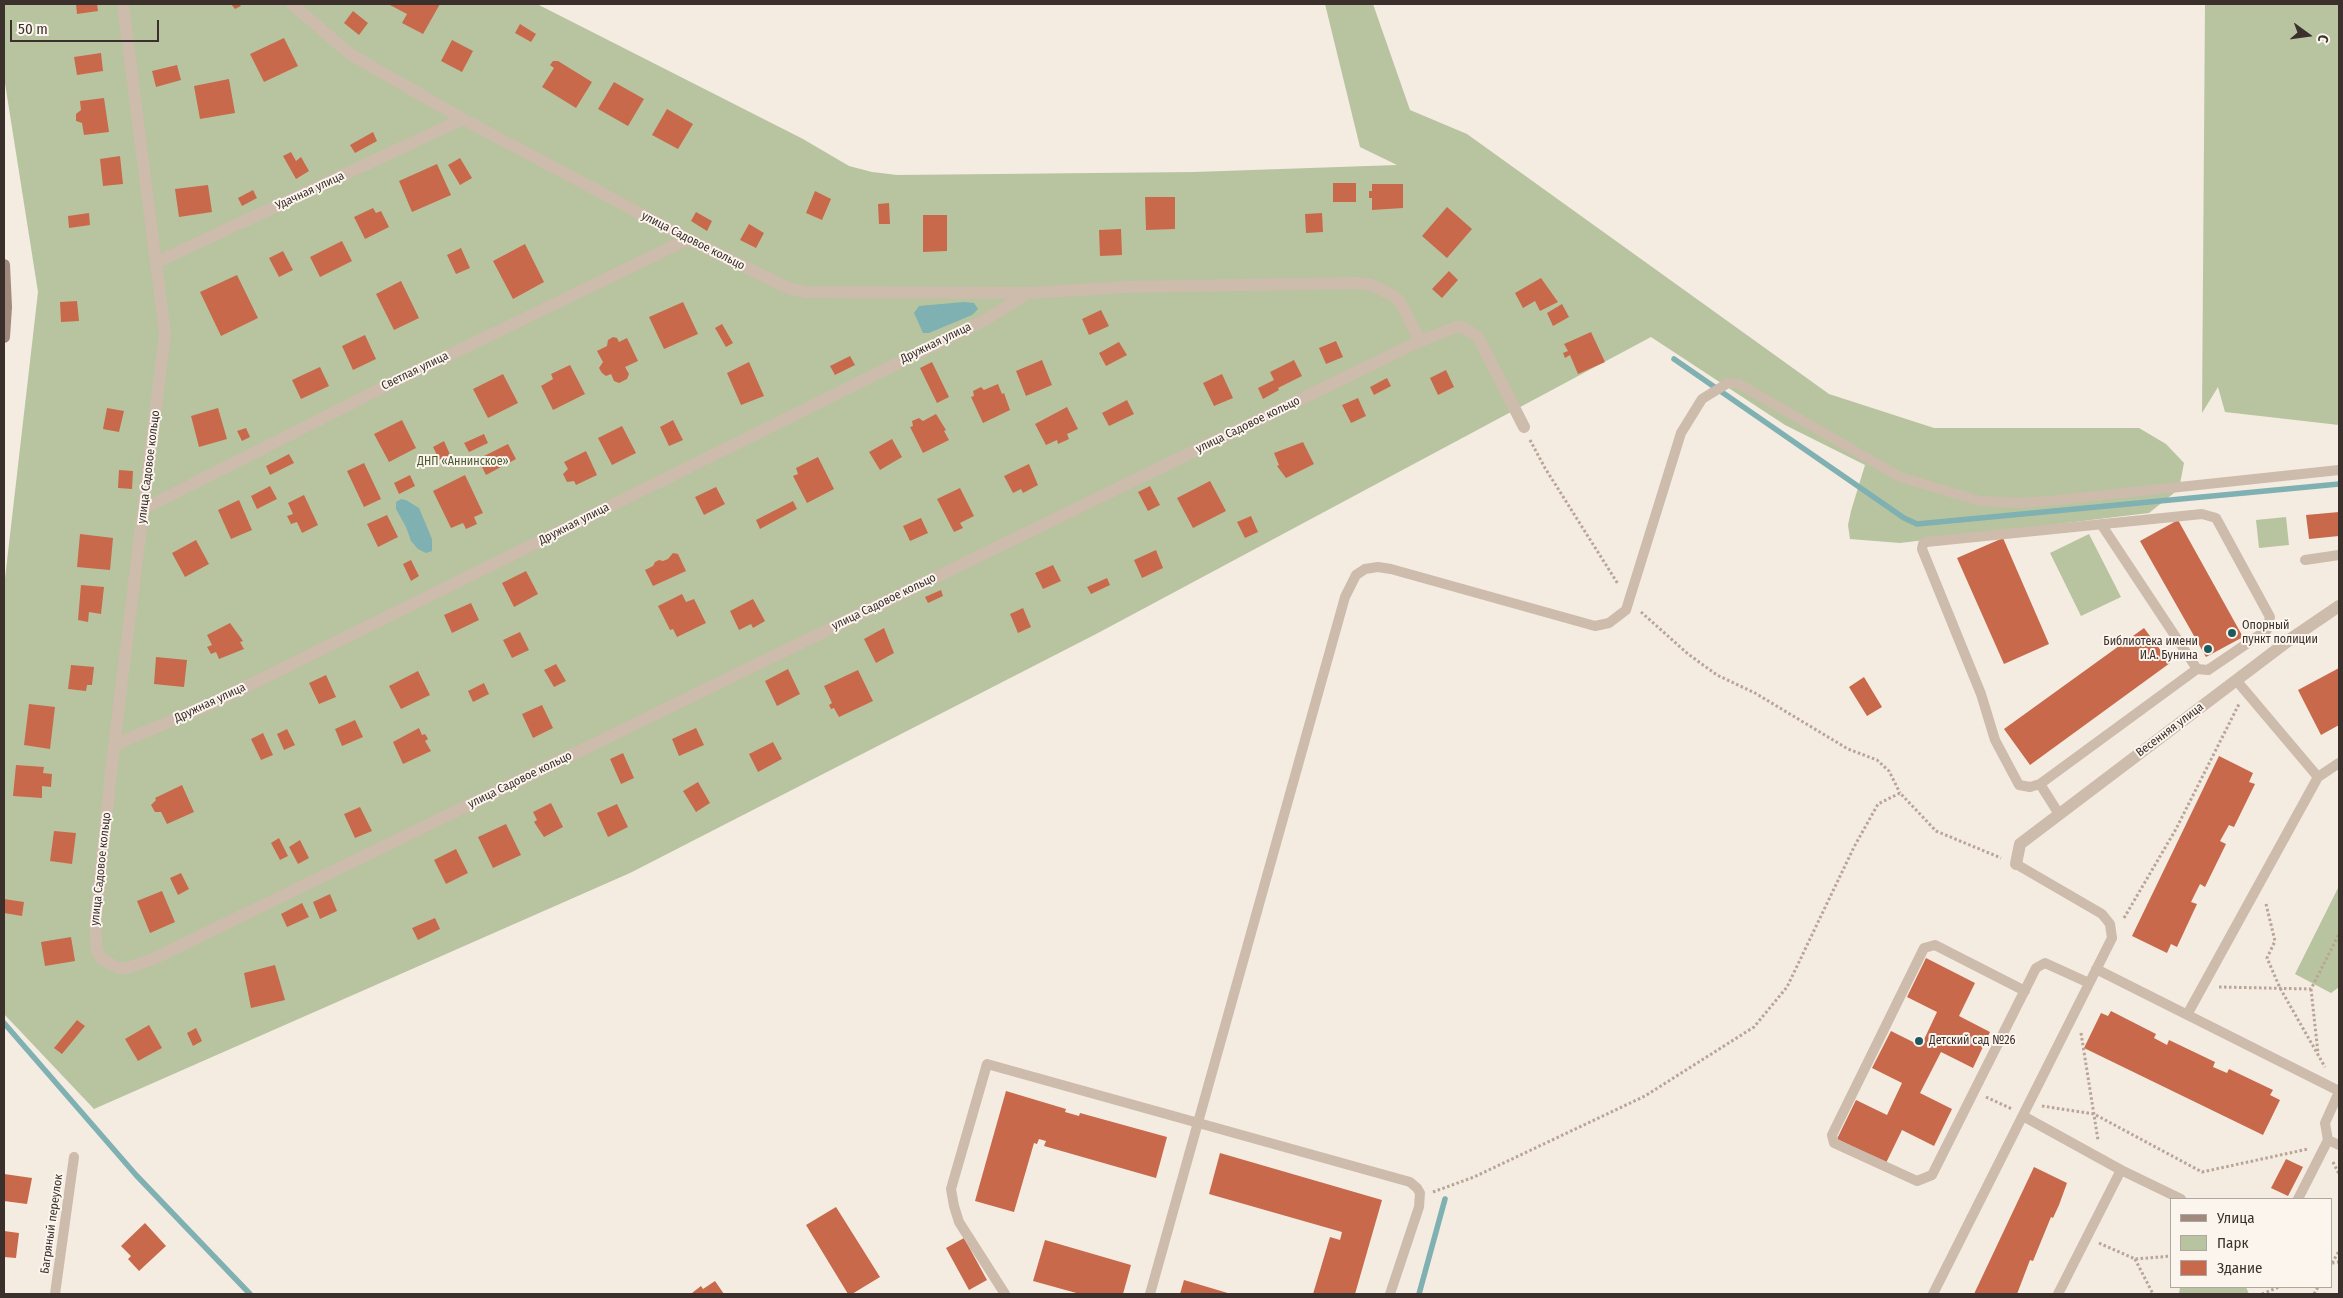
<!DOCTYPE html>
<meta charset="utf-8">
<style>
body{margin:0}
#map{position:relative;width:2343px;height:1298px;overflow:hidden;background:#f4ebe1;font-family:"Fira Sans Condensed",sans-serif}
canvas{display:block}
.frame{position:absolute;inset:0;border:5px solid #3b302b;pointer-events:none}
.legend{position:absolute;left:2170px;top:1198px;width:162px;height:90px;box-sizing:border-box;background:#fbf5ee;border:1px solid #aea6a0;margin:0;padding:6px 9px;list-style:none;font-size:15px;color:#3b302b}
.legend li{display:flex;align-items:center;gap:10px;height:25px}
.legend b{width:25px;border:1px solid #aea6a0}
.north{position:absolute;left:2283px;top:10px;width:50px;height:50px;-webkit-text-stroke:4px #fbf5ee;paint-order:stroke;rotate:104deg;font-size:14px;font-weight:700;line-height:20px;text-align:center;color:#3b302b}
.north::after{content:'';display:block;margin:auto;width:18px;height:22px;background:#3b302b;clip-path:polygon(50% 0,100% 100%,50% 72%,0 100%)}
.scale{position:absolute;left:10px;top:20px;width:149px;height:22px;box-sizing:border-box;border:2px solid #3b302b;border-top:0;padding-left:6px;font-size:15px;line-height:18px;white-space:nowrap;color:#3b302b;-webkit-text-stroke:4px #fbf5ee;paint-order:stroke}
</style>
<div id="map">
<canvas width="2343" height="1298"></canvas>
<div class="frame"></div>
<ul class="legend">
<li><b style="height:6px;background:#a18a7d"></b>Улица</li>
<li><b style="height:14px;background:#b8c4a0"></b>Парк</li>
<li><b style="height:14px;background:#c8694b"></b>Здание</li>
</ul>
<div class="north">С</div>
<div class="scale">50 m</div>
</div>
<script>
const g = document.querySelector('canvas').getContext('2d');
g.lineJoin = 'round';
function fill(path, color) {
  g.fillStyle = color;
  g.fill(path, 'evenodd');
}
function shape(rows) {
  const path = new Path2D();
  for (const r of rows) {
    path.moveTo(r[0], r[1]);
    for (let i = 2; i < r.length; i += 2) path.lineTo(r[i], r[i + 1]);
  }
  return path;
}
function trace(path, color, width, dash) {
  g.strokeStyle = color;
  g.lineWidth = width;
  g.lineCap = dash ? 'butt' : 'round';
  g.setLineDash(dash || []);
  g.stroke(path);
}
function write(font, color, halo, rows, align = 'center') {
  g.font = font + ' "Fira Sans Condensed",sans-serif';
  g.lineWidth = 4;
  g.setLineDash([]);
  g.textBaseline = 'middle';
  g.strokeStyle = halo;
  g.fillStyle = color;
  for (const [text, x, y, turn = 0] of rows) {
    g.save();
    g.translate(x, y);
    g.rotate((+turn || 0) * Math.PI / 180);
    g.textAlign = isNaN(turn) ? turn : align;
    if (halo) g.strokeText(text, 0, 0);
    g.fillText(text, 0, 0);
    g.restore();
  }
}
const green = shape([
 [4,4,537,4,803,139,849,166,872,172,897,175,1194,172,1397,165,1360,147,1325,4,1373,4,1410,110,1467,134,1829,394,1934,428,2139,428,2166,444,2184,463,2179,489,2149,513,1900,543,1850,539,1848,525,1851,511,1865,465,1785,425,1651,337,1098,633,630,873,94,1109,4,1014,4,587,38,292,4,77],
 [2205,4,2339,4,2339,425,2225,412,2218,387,2202,413],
 [2286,517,2289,545,2259,548,2256,520],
 [2089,534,2121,597,2081,616,2050,553],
 [2339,886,2339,987,2331,993,2295,974],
 [2180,1287,2246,1287,2249,1294,2179,1294]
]);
const water = shape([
 [964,302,974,303,978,309,972,315,929,333,923,333,914,313,919,306],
 [401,499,406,500,419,508,432,539,432,551,426,553,418,549,411,541,406,527,396,509,396,502]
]);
const stream = shape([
 [1674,359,1904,518,1917,524,2339,484],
 [4,1023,136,1175,250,1294],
 [1419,1294,1445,1199]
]);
const building = shape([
 [76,4,97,4,98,11,77,14],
 [231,4,239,4,241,6,235,9],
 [388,4,440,4,423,34,402,23,407,14],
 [353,11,368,23,359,35,344,23],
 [520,24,536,34,531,42,515,33],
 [284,38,298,66,264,82,250,54],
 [452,40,473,51,462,72,441,61],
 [101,53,103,71,77,75,74,57],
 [553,61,558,61,592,82,576,108,542,87,554,68,550,65],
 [177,65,181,80,156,87,152,71],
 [229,79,235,113,200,119,194,86],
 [614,82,644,99,628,126,598,109],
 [104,98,109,132,84,135,82,123,76,121,76,114,81,110,80,101],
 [667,109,693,124,678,149,652,135],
 [373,132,377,141,355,153,350,145],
 [291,152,296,161,301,157,309,171,296,179,283,156],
 [120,156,123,184,103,186,100,159],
 [460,158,472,178,460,185,448,165],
 [437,164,451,195,412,212,399,181],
 [1333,183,1356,183,1356,202,1333,202],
 [1372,184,1403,184,1403,208,1372,210,1372,198,1369,198,1369,191,1372,191],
 [208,185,212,212,179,217,175,189],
 [253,190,257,198,242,206,238,198],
 [815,191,831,199,822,220,806,213],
 [1145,197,1175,197,1175,229,1146,230],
 [889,203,890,224,879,224,878,204],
 [1447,207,1472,229,1447,258,1422,236],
 [373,208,376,213,381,211,389,227,365,239,354,217],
 [696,212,712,221,707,231,691,221],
 [89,213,90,225,69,228,68,216],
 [1322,213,1323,232,1306,233,1305,214],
 [923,215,947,215,947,251,923,252],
 [749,224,764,233,756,248,740,240],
 [1121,229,1122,255,1100,256,1099,230],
 [342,241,352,261,320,277,310,257],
 [525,244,544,282,513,299,493,261],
 [461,248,470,268,456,274,447,255],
 [283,251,293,270,279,277,269,258],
 [1449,271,1458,280,1442,298,1432,289],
 [237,275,258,318,221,336,200,292],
 [1541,278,1558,302,1540,311,1535,301,1523,308,1515,293],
 [401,281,419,318,394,330,376,294],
 [77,301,79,321,61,322,60,302],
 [683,302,698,334,664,349,649,317],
 [1562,304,1569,317,1553,326,1547,313],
 [1101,310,1109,326,1089,335,1082,319],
 [722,324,733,343,726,347,715,328],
 [1591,332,1605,362,1578,374,1570,355,1565,358,1563,353,1568,351,1564,344],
 [365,335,376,359,353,370,342,346],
 [613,337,617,338,619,342,627,338,638,361,625,367,629,374,627,379,619,383,614,381,611,374,606,376,602,373,599,368,603,362,597,351,607,346,608,340],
 [1336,341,1343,357,1326,364,1319,348],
 [1119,342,1127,355,1106,366,1099,353],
 [850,356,855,365,835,375,830,366],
 [1042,360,1052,385,1026,396,1016,371],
 [1294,360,1302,376,1278,388,1279,390,1263,399,1258,388,1274,380,1270,372],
 [749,362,764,396,741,405,727,373],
 [932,362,949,397,937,403,920,368],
 [570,365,585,394,553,410,541,386,553,379,551,374],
 [320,367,329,386,301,399,292,380],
 [1446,370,1454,387,1438,395,1430,378],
 [503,374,518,403,488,418,473,389],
 [1222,374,1233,398,1214,406,1203,383],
 [1387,378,1391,386,1374,395,1370,387],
 [998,384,1002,394,1004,393,1010,410,983,423,971,397,974,396,973,391,981,387,984,390],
 [1358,398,1366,416,1351,423,1342,405],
 [1127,400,1134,414,1109,426,1102,413],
 [1067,407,1078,429,1067,434,1069,439,1058,444,1057,440,1046,445,1035,424],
 [107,408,124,411,119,432,103,429],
 [218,408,227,439,199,447,191,416],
 [936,414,946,430,944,431,949,440,923,453,910,427,913,426,912,421,919,418,923,421],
 [402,420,416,448,389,462,374,434],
 [673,420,683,440,669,446,660,427],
 [622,426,636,453,612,465,598,438],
 [246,428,250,437,242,441,237,431],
 [484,434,488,443,469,452,464,443],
 [892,439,902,457,880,470,869,452],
 [444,441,452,459,442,465,433,447],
 [1303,442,1314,464,1286,478,1277,466,1279,465,1274,453],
 [508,444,516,459,486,475,478,459],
 [586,451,597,475,576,485,574,481,567,482,563,474,568,469,564,462],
 [289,454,294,463,270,475,266,466],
 [818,457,834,489,807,503,793,476,798,474,796,468],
 [364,463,381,499,364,507,347,471],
 [1029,464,1038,485,1023,493,1021,489,1013,493,1004,476],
 [119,470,133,471,132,489,118,488],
 [410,475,415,486,399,494,394,483],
 [465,475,483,513,474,517,477,524,466,529,463,523,451,528,433,491],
 [1210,481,1226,511,1193,528,1177,498],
 [270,486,277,499,257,509,251,496],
 [1150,486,1160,505,1148,511,1138,492],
 [716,487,725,504,704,515,695,497],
 [960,488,974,516,960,523,963,528,954,532,937,499],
 [304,495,318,525,302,533,297,522,291,524,287,516,293,514,288,503],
 [239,500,252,530,231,539,218,510],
 [793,501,797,509,760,529,756,520],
 [2339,512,2339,536,2309,539,2306,515],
 [387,515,398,537,378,547,367,524],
 [1251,516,1258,532,1245,538,1237,522],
 [921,518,928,533,910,541,903,526],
 [2178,520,2243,637,2206,657,2140,541],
 [80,534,113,538,110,570,77,567],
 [2003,538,2049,644,2004,664,1957,558],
 [196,540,209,564,185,577,172,553],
 [1156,550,1163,568,1142,578,1134,560],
 [673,553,678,554,686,571,653,586,645,570,653,566,655,562,659,560,663,561,668,559],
 [411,560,419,576,411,581,403,564],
 [1053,565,1061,581,1043,589,1035,573],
 [526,571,538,594,514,607,502,583],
 [1107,578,1110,585,1091,594,1087,587],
 [81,585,104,587,101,614,89,612,88,622,78,620],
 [941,590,943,596,928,603,925,597],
 [682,594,686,602,694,599,706,623,677,637,673,629,670,630,658,606],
 [753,599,765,621,753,628,751,624,739,630,730,611],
 [471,603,479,620,452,633,444,615],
 [1023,608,1031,627,1018,633,1010,614],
 [230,623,243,641,240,642,244,649,219,659,216,652,211,654,207,647,212,645,207,635],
 [884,628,894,653,876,663,864,639],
 [2144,628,2170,663,2030,765,2004,729],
 [520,632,529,650,512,658,503,640],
 [156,657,187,660,184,687,154,684],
 [556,664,566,681,554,687,544,670],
 [71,665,94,667,92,685,87,685,86,691,68,689],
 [2339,668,2339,725,2321,735,2298,690],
 [788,669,800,694,777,706,765,681],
 [858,670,873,701,839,717,834,708,831,709,829,705,832,703,824,686],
 [418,671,430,695,401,709,389,686],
 [326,675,336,697,319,704,309,683],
 [1864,677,1882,707,1867,716,1849,687],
 [484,683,489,694,473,702,468,691],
 [29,704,55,707,50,749,24,745],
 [542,705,553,728,533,738,522,714],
 [355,720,363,737,342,746,335,729],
 [419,728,422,735,425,734,428,739,425,741,431,751,403,764,393,742],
 [696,728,704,745,679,756,672,739],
 [287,729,295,745,284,750,277,734],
 [263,733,273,755,261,760,251,739],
 [773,742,782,759,758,772,749,754],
 [623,753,634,778,621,784,610,759],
 [2219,756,2253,773,2249,782,2255,784,2234,827,2229,825,2220,841,2226,844,2205,887,2200,884,2191,902,2197,904,2177,947,2171,944,2167,953,2132,936],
 [16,765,44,767,43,773,52,774,51,787,42,786,42,798,13,796],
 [698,782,710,803,696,812,683,791],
 [182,785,194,812,167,824,161,812,155,812,151,805,156,800,155,798],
 [551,803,563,827,544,837,534,822,537,820,533,812],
 [617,804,628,827,608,837,597,813],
 [360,807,372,831,355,838,344,814],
 [506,824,521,855,493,868,478,837],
 [54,831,76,833,72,864,50,861],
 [279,838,288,856,280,860,271,843],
 [300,840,309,858,298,864,289,847],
 [456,849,468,873,446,884,434,860],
 [181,873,189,889,178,895,170,878],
 [162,891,175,922,150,933,137,901],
 [330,894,337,911,320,919,313,902],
 [4,899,24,902,22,916,4,913],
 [302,903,309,917,287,927,281,914],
 [435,918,440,929,418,940,412,928],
 [71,937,75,961,45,966,41,942],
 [1926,958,1975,983,1959,1016,1990,1032,1973,1068,1941,1052,1920,1093,1952,1109,1934,1146,1902,1130,1886,1163,1837,1139,1856,1100,1887,1115,1902,1083,1872,1068,1891,1031,1921,1046,1937,1012,1907,997],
 [275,965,285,1000,251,1008,244,973],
 [2111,1011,2156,1034,2154,1038,2167,1045,2169,1040,2215,1062,2213,1067,2227,1073,2229,1069,2273,1090,2270,1095,2280,1100,2263,1135,2084,1048,2101,1013,2108,1016],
 [77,1020,85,1026,62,1054,54,1048],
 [149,1025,162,1048,138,1061,125,1039],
 [196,1028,202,1041,193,1046,187,1033],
 [1006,1091,1066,1109,1065,1112,1079,1116,1080,1113,1167,1137,1156,1178,1044,1146,1046,1141,1039,1139,1037,1144,1034,1143,1014,1212,975,1201],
 [1220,1153,1382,1200,1355,1294,1313,1294,1330,1237,1340,1240,1342,1232,1209,1194],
 [2286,1159,2303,1167,2288,1196,2271,1188],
 [2034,1167,2067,1183,2059,1205,2053,1218,2051,1217,2033,1261,2030,1260,2017,1294,1974,1294],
 [4,1174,32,1178,27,1204,4,1201],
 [836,1207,880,1277,852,1294,848,1294,806,1225],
 [145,1223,166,1246,139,1271,128,1259,131,1256,121,1246],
 [4,1231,19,1233,16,1258,4,1257],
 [964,1238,987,1280,969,1290,946,1248],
 [1045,1240,1131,1265,1123,1294,1080,1294,1033,1281],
 [1184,1280,1231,1294,1180,1294],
 [715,1281,724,1294,692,1293,701,1286,703,1289]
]);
const path = shape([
 [1530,440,1545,468,1618,584],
 [1641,612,1688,654,1717,675,1755,693,1848,749,1877,760,1889,771,1900,793],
 [2266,904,2275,941,2267,958,2280,988,2325,1067],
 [2124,918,2176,829,2239,704],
 [2219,987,2311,989,2339,934],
 [2311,989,2318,1053],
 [2081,1033,2098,1140],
 [1986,1097,2012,1109],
 [2042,1106,2094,1114,2202,1172,2308,1149],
 [2333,1162,2339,1174],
 [1433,1192,1474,1177,1645,1096,1754,1027,1787,987,1854,847,1878,804,1900,793,1936,831,2001,858],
 [2099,1243,2135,1259,2172,1256],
 [2135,1259,2153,1294],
 [2332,1263,2339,1251],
 [2332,1263,2339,1262],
 [2262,1294,2279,1287],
 [2314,1294,2318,1287]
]);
const lane = shape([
 [2101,524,2197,669],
 [2305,560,2339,555],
 [2236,680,2318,777,2339,763],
 [2040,784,2197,669,2208,670,2267,630,2270,617,2216,518,2202,514,1926,542,1923,544,1922,549,1981,694,1995,740,2019,785,2030,787,2040,784,2059,814],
 [2096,969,2339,1091],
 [2025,991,1935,945,1924,948,1832,1135,1834,1143,1917,1181,1932,1175,2036,968,2045,963,2089,983],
 [2188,1013,2318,777],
 [2023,1116,2121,1170,2058,1294],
 [2328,1140,2339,1145],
 [2121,1170,2181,1199],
 [2298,1199,2328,1140,2325,1123,2339,1092],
 [55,1294,74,1157],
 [1005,1294,959,1222,954,1206,951,1189,987,1064,1410,1182,1417,1188,1420,1193,1419,1207,1390,1294],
 [1150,1294,1345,597,1356,575,1365,569,1378,567,1391,569,1595,626,1609,623,1626,610,1681,433,1702,399,1728,383,1739,384,1900,477,1980,501,2020,503,2048,501,2339,470],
 [1933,1294,2112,938,2110,924,2102,914,2016,864]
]);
const street = shape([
 [123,4,165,334,114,745,95,925,97,951,102,959,118,968,127,968,151,960,1420,341,1456,327,1464,328,1478,337,1524,427],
 [292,4,350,54,463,119,688,239,788,288,806,292,1028,293,1126,287,1357,283,1371,285,1394,296,1400,302,1420,341],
 [157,262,463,119],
 [145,508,402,378,688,239],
 [114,745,207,706,512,555,987,319,1028,293],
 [2016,864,2020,844,2292,638,2339,606]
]);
const secondary = shape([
 [4,265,6,307,4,337]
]);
const markers = [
 [2232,633,5,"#1f5a5e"],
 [2208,649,5,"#1f5a5e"],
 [1919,1041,5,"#1f5a5e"]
];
const streetNames = [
 ["Удачная улица",310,191,-25],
 ["улица Садовое кольцо",693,241,27],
 ["Дружная улица",936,343,-26],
 ["Светлая улица",415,371,-26],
 ["улица Садовое кольцо",1248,425,-26],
 ["улица Садовое кольцо",149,467,-83],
 ["Дружная улица",574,524,-27],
 ["улица Садовое кольцо",884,602,-26],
 ["Дружная улица",210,703,-25],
 ["Весенняя улица",2170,730,-37],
 ["улица Садовое кольцо",520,780,-26],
 ["улица Садовое кольцо",101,869,-84],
 ["Багряный переулок",52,1224,-82]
];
const parkNames = [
 ["ДНП «Аннинское»",463,462]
];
const poiNames = [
 ["Опорный",2242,626],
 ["пункт полиции",2242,640],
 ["Библиотека имени",2198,642,"right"],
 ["И.А. Бунина",2198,656,"right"],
 ["Детский сад №26",1929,1041]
];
fill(green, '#b8c4a0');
fill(water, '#7fb0b2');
trace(stream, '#7fb0b2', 5.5);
fill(building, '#c8694b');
trace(path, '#b9a596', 3, [2.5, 2.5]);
trace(lane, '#cdbbac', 10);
trace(street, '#cdbbac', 12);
trace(secondary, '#a18a7d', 12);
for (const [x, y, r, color] of markers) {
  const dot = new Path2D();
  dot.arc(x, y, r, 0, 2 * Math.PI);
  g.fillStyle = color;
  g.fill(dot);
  trace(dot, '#fbf5ee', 2);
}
write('12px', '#3b302b', '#fbf5ee', streetNames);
write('12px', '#4a5a2e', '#fbf5ee', parkNames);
write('12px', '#3b302b', '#fbf5ee', poiNames, 'left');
</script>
